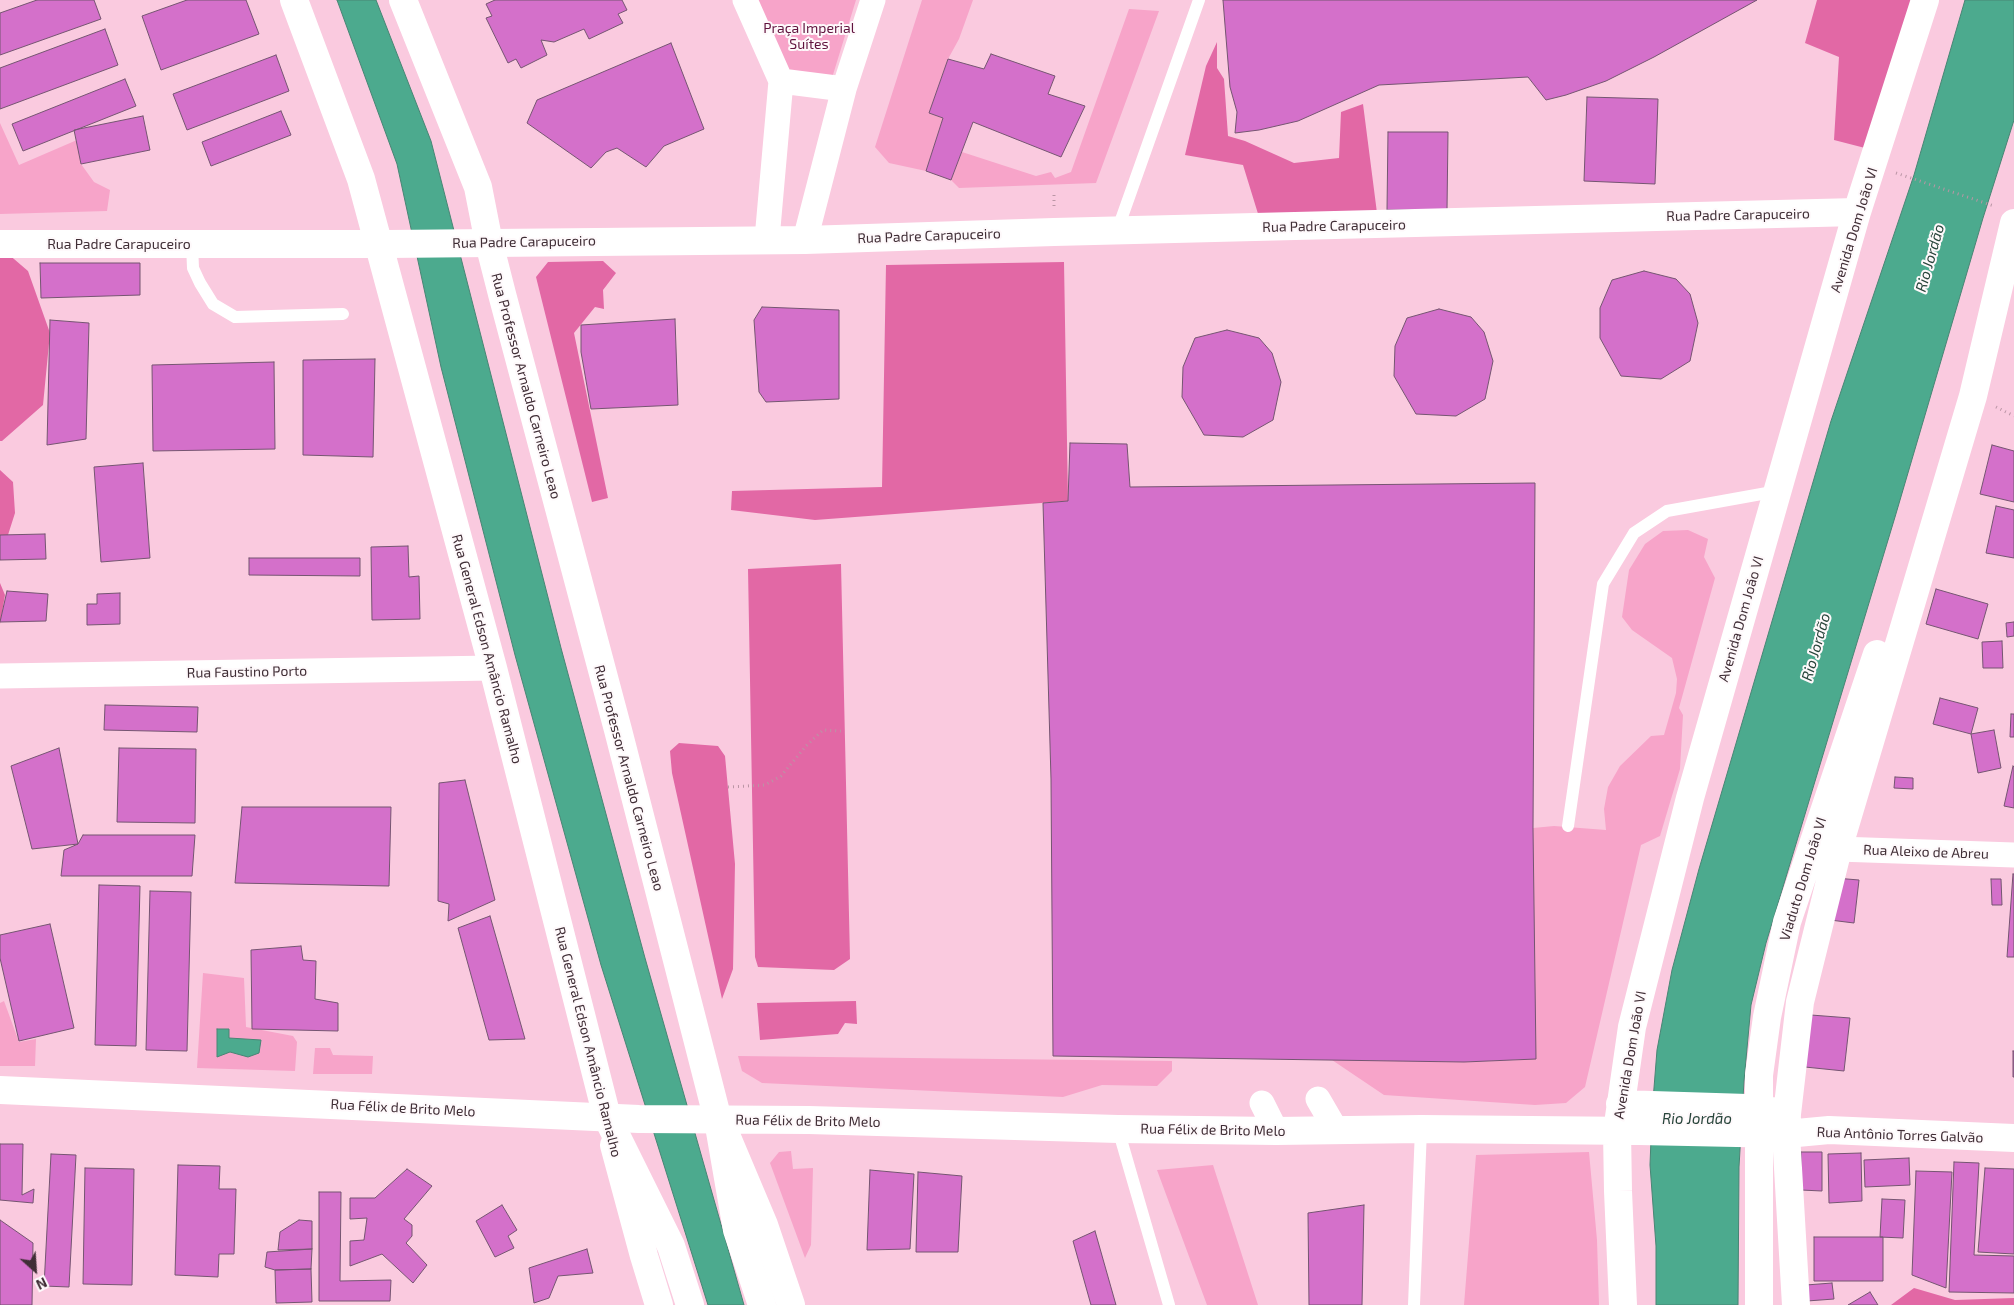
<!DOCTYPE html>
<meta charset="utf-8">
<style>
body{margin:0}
#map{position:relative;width:2014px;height:1305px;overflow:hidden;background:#facadf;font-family:"Exo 2",sans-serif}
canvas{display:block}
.north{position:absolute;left:10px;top:1245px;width:50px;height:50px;-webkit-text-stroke:4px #fef9fb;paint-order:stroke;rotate:154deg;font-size:14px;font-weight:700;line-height:20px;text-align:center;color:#402e36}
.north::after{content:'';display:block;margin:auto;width:18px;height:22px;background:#402e36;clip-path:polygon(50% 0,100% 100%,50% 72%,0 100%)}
</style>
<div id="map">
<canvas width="2014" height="1305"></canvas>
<div class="north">N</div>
</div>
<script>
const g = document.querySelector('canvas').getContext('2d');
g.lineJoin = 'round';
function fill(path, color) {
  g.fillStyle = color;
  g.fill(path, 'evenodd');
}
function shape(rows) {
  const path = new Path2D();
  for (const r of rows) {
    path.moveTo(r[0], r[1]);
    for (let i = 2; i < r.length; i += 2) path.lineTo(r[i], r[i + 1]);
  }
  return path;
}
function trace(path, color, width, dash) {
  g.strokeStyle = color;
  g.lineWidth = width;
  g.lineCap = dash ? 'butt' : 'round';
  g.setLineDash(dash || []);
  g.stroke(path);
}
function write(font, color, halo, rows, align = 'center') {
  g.font = font + ' "Exo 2",sans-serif';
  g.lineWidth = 4;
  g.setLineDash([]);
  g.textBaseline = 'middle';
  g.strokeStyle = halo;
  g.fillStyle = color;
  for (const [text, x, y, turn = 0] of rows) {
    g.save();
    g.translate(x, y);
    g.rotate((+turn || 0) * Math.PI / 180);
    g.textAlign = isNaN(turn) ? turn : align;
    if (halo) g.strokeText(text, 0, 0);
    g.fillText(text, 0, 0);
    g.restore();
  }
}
const green = shape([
 [756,0,856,0,832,78,786,71],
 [922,0,973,0,959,39,948,59,929,113,943,118,926,171,889,163,875,147],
 [1129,9,1159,11,1096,183,959,188,951,180,962,152,1036,176,1051,172,1055,178,1071,172],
 [0,123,19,165,77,140,81,164,94,182,110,190,107,211,0,214],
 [1688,530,1708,539,1704,557,1715,578,1679,708,1683,715,1680,769,1660,836,1641,845,1585,1087,1566,1103,1535,1105,1384,1095,1332,1060,1464,1062,1520,1060,1533,828,1554,826,1606,830,1604,809,1608,787,1620,766,1651,736,1664,735,1676,693,1677,679,1672,658,1632,630,1622,617,1629,570,1645,544,1663,531],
 [203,973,244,978,246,1027,293,1036,297,1042,295,1071,197,1068],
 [4,1001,19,1042,36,1039,35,1066,0,1066,0,1003],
 [315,1048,330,1048,333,1055,373,1056,372,1074,313,1074],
 [738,1056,1172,1061,1172,1071,1157,1086,1102,1085,1063,1097,762,1083,742,1071],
 [791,1151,793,1169,813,1168,811,1245,805,1258,770,1163,779,1152],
 [1589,1152,1597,1240,1599,1305,1464,1305,1476,1155],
 [1213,1165,1258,1305,1207,1305,1157,1170]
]);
const forest = shape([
 [1817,0,1912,0,1865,148,1834,140,1839,57,1805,43],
 [1217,42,1217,68,1224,79,1228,136,1245,141,1294,163,1339,158,1341,112,1363,104,1377,213,1259,217,1243,165,1185,155,1206,66],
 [0,253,7,253,28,271,50,333,43,405,2,441,0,441],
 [603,261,616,273,603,290,604,309,595,307,574,333,608,498,592,502,536,277,548,262],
 [1064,262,1068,501,815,520,731,510,732,491,882,487,886,265],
 [0,470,13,482,15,513,0,560],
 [841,564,850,959,834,970,758,967,755,957,748,569],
 [0,583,5,595,0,624],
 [679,743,718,746,725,756,735,864,733,969,722,999,672,773,670,751],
 [856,1001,857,1024,845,1023,838,1034,760,1040,757,1003],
 [1914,1288,1955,1300,2014,1298,2014,1305,1891,1305]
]);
const water = shape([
 [337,0,376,0,431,141,561,648,645,958,744,1305,708,1305,601,965,515,655,441,367,397,164,337,0],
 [1965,0,2014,0,2014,120,1983,218,1895,517,1766,943,1751,1005,1744,1081,1739,1167,1738,1305,1656,1305,1656,1246,1650,1165,1652,1113,1657,1050,1672,970,1699,869,1831,421,1914,175,1965,0],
 [217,1029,229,1029,229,1038,261,1040,259,1053,248,1057,230,1052,217,1057,217,1029]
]);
const building = shape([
 [37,0,94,0,101,19,0,55,0,13,37,0],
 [187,0,246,0,259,34,161,70,142,16,187,0],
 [495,0,622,0,627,10,618,14,623,23,589,39,584,29,554,42,541,40,547,55,521,68,516,59,508,63,486,18,492,16,486,4,495,0],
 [1223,0,1757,0,1654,57,1606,81,1566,95,1546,100,1528,77,1379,85,1298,121,1259,130,1235,133,1237,112,1230,87,1223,0],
 [105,29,118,65,0,109,0,68,105,29],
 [671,43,704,129,664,146,646,167,617,148,606,152,591,168,527,123,537,100,671,43],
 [991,54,1055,76,1048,94,1085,106,1061,157,973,122,951,180,926,171,943,118,929,113,948,59,984,69,991,54],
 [276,55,289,91,187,130,173,94,276,55],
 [125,79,136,106,23,151,12,124,125,79],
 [1587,97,1658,99,1655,184,1584,181,1587,97],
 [281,111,291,135,211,166,202,142,281,111],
 [143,116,150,150,81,164,74,130,143,116],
 [1388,132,1448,132,1447,210,1387,210,1388,132],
 [40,263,140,263,140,295,41,298,40,263],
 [1644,271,1676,279,1690,294,1698,323,1690,361,1661,379,1621,376,1600,338,1600,308,1612,280,1644,271],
 [762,307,839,310,839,399,766,402,759,392,754,320,762,307],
 [1439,309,1471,317,1484,332,1493,361,1485,399,1456,416,1416,414,1394,376,1395,346,1407,318,1439,309],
 [675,319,678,405,591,409,581,352,581,325,675,319],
 [50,320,89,323,86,439,47,445,50,320],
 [1227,330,1259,338,1272,353,1281,382,1273,420,1243,437,1204,435,1182,397,1183,367,1195,338,1227,330],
 [375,359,373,457,303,455,303,360,375,359],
 [274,362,275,449,153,451,152,365,274,362],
 [1070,443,1127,444,1130,487,1535,483,1533,828,1536,1059,1464,1062,1053,1056,1051,779,1043,503,1068,501,1070,443],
 [1992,445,2014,451,2014,502,1980,494,1992,445],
 [143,463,150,558,101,562,94,467,143,463],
 [1996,506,2014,510,2014,558,1986,553,1996,506],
 [45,534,46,559,0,560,0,535,45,534],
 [408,546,409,577,419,576,420,619,372,620,371,547,408,546],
 [249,558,360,558,360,576,249,575,249,558],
 [1936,589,1988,604,1978,639,1926,624,1936,589],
 [7,591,48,594,46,621,0,622,7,591],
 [120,593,120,624,87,625,87,604,97,604,97,594,120,593],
 [2014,622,2014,636,2007,637,2006,623,2014,622],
 [2002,641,2003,668,1983,668,1982,642,2002,641],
 [1940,698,1978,708,1971,734,1933,724,1940,698],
 [105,705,198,707,197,732,104,730,105,705],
 [2011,714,2014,714,2014,737,2010,737,2011,714],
 [1994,730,2001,768,1978,773,1971,734,1994,730],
 [59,748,78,844,32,849,11,766,59,748],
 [119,748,196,749,195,823,117,822,119,748],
 [2013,766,2014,767,2014,808,2004,806,2013,766],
 [1895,777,1913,778,1913,789,1894,788,1895,777],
 [465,780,495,900,448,921,449,904,438,901,439,783,465,780],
 [242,807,391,807,389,886,235,883,242,807],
 [83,835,195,835,192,876,61,876,64,850,78,844,83,835],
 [2013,874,2014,874,2014,957,2007,957,2013,874],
 [1835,878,1859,880,1854,923,1830,920,1835,878],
 [1991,879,2001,879,2002,905,1992,905,1991,879],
 [99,885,140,886,136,1046,95,1045,99,885],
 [150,891,191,892,187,1051,146,1050,150,891],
 [490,916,525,1039,489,1040,458,928,490,916],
 [50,924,74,1028,19,1041,0,958,0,935,50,924],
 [301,946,303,960,316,961,315,999,338,1003,338,1031,252,1029,251,950,301,946],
 [1811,1015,1850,1018,1844,1071,1805,1067,1811,1015],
 [2013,1051,2014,1051,2014,1077,2013,1077,2013,1051],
 [0,1144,23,1144,22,1195,34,1189,33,1203,0,1200,0,1144],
 [1801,1152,1822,1152,1822,1191,1801,1190,1801,1152],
 [1861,1153,1862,1201,1829,1203,1828,1154,1861,1153],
 [51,1154,76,1155,69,1287,44,1286,51,1154],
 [1909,1158,1910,1185,1865,1187,1864,1160,1909,1158],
 [1954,1162,1979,1163,1974,1255,2014,1256,2014,1293,1949,1292,1954,1162],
 [178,1165,220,1166,219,1189,236,1189,234,1254,219,1254,218,1277,175,1275,178,1165],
 [85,1168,134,1169,132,1285,83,1284,85,1168],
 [1985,1168,2014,1169,2014,1254,1978,1252,1985,1168],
 [407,1169,432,1186,404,1219,412,1225,412,1236,406,1243,427,1265,413,1283,382,1254,350,1266,350,1241,364,1240,367,1218,350,1219,350,1198,375,1198,407,1169],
 [870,1170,914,1174,910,1249,867,1250,870,1170],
 [1916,1171,1952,1172,1946,1288,1912,1275,1916,1171],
 [918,1172,962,1176,958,1252,916,1252,918,1172],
 [319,1192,341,1192,340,1281,391,1280,390,1301,319,1301,319,1192],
 [1882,1199,1905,1200,1903,1238,1880,1237,1882,1199],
 [502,1205,517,1230,508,1236,514,1248,495,1257,476,1221,502,1205],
 [1364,1205,1362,1305,1309,1305,1308,1213,1364,1205],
 [0,1220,33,1243,32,1305,0,1305,0,1220],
 [299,1220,312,1221,312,1249,278,1250,280,1232,299,1220],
 [1095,1231,1116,1305,1091,1305,1073,1241,1095,1231],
 [1814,1237,1883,1237,1883,1281,1814,1281,1814,1237],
 [312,1249,311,1269,275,1270,265,1267,267,1252,312,1249],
 [587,1249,593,1273,558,1276,549,1298,534,1303,529,1268,587,1249],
 [311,1269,312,1302,276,1303,275,1270,311,1269],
 [1832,1283,1834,1299,1807,1301,1806,1285,1832,1283],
 [1870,1292,1878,1305,1848,1305,1870,1292]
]);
const path = shape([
 [1896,173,1994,206],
 [1054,206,1054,193],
 [1996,407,2014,416],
 [728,787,765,785,781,776,806,746,823,730,841,731]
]);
const lane = shape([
 [1117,231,1199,0],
 [192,244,193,268,200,283,213,304,235,317,343,314],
 [1568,826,1603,584,1634,533,1667,511,1778,491],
 [1118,1129,1169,1305],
 [1414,1305,1421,1129]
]);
const street = shape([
 [745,0,781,81,767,239],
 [781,81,844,89],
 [805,240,844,89,873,0],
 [0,676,493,668],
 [1838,849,2014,855],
 [1318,1099,1336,1130],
 [1262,1103,1276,1131]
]);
const secondary = shape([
 [0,244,387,244,805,240,1054,232,1857,212],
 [0,1090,639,1119,809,1120,1118,1129,1276,1131,1421,1129,1639,1131,1786,1134,1829,1130,2014,1138],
 [1620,1104,1747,1108,1778,1112],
 [726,1135,764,1225,791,1305],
 [614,1145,644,1256,659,1305],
 [1623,1305,1618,1191,1617,1131,1632,1027,1690,798,1857,212,1925,0],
 [1759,1305,1759,1075,1767,1017,1787,922,1877,654],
 [1796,1305,1786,1134,1787,1114,1800,1002,1838,849,1973,396,2014,223]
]);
const primary = shape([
 [294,0,361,179,493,668,607,1117,671,1246,690,1305],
 [403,0,478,187,489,243,502,294,618,730,718,1120,737,1230,762,1305]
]);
const parkNames = [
 ["Praça Imperial",809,28],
 ["Suítes",809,44]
];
const streetNames = [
 ["Rua Padre Carapuceiro",1738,215,-1],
 ["Rua Padre Carapuceiro",1334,226,-1],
 ["Avenida Dom João VI",1854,230,-73],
 ["Rua Padre Carapuceiro",929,236,-2],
 ["Rua Padre Carapuceiro",524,242,-1],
 ["Rua Padre Carapuceiro",119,244],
 ["Rua Professor Arnaldo Carneiro Leao",526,386,75],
 ["Avenida Dom João VI",1741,619,-74],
 ["Rua General Edson Amâncio Ramalho",487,649,75],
 ["Rua Faustino Porto",247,672,-1],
 ["Rua Professor Arnaldo Carneiro Leao",629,778,75],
 ["Rua Aleixo de Abreu",1926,852,2],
 ["Viaduto Dom João VI",1803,879,-73],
 ["Rua General Edson Amâncio Ramalho",588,1042,76],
 ["Avenida Dom João VI",1630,1055,-80],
 ["Rua Félix de Brito Melo",403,1108,3],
 ["Rua Félix de Brito Melo",808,1121,1],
 ["Rua Félix de Brito Melo",1213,1130,1],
 ["Rua Antônio Torres Galvão",1900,1135,2]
];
const waterNames = [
 ["Rio Jordão",1930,258,-74],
 ["Rio Jordão",1816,647,-74],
 ["Rio Jordão",1697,1119]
];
fill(green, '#f7a4c9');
fill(forest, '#e268a5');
fill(water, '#4caa8e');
trace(water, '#488574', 1);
fill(building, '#d470ca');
trace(building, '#755571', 1);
trace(path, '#ba95a5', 3, [1, 4]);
trace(lane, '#fff', 12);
trace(street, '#fff', 25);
trace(secondary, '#fff', 28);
trace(primary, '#fff', 28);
write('14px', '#60133e', '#fef9fb', parkNames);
write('14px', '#402e36', '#fef9fb', streetNames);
write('italic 15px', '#28453b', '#fef9fb', waterNames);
</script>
